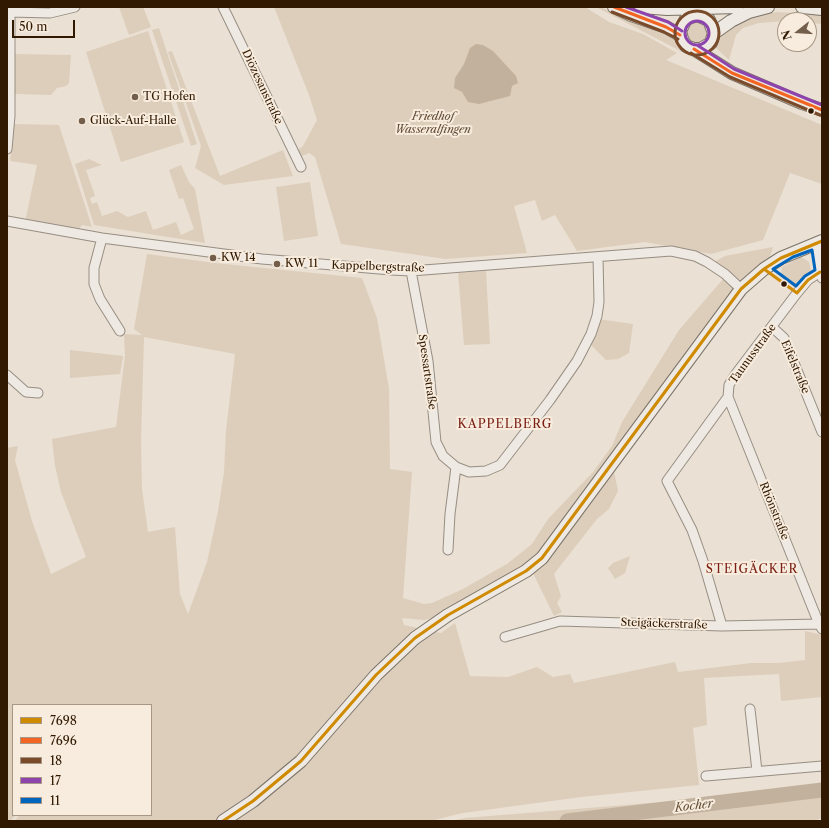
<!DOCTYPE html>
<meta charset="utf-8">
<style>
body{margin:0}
#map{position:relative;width:829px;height:828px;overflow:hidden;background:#eae0d3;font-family:"Libre Caslon Text",serif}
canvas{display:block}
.frame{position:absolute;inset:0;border:8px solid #311801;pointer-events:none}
.legend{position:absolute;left:12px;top:704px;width:140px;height:112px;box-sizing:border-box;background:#f7ecdd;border:1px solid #a89785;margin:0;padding:5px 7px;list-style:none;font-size:12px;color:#311801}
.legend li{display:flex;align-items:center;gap:8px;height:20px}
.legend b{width:20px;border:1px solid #a89785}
.north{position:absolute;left:777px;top:12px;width:40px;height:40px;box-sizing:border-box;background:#f7ecdd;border:1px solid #a89785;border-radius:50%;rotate:253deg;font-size:11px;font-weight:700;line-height:16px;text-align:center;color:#311801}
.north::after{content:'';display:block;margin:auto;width:14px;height:18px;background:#725e4a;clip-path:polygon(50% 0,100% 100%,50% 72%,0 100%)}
.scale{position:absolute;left:12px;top:20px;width:63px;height:18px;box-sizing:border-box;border:2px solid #311801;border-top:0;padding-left:5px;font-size:12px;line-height:14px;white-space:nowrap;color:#311801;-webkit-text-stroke:3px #f7ecdd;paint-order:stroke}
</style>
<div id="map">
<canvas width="829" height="828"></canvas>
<div class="frame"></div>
<ul class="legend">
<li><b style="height:5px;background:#cf8a00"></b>7698</li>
<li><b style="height:5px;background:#f26522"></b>7696</li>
<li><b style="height:5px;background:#7a4b2a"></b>18</li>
<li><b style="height:5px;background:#8e44ad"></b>17</li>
<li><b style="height:5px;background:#0065bd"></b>11</li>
</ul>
<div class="north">N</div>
<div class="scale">50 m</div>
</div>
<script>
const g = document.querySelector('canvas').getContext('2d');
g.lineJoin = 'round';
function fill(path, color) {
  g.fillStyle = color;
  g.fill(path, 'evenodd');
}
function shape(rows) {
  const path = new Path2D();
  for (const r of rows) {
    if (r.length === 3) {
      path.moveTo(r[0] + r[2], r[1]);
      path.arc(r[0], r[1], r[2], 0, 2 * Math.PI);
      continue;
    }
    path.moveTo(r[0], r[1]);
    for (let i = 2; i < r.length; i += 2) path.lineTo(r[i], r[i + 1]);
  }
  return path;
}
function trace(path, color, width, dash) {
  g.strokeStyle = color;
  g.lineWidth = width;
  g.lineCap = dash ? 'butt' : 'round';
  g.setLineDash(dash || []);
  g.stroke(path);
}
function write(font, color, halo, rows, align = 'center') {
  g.font = font + ' "Libre Caslon Text",serif';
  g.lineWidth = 4;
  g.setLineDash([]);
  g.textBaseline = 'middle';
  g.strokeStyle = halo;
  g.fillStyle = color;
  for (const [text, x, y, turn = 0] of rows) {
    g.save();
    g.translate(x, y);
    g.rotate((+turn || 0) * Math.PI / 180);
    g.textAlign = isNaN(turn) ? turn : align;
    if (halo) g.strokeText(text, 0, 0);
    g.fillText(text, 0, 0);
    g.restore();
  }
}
const green = shape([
 [119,7,143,7,151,27,129,35],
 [274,7,585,7,609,22,643,34,677,53,666,60,822,125,822,184,790,173,763,240,711,254,645,242,577,251,555,215,542,221,535,200,514,206,527,253,446,259,341,244,315,157,309,153,302,156,298,150,303,146,317,120,309,95],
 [596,7,601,7,634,23,667,32,713,68],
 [777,12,822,15,822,24,809,23,809,20,785,20,785,21,759,23,743,28,736,35,729,60,716,48,722,34,752,16],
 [697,32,11],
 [159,28,197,144,191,146,152,30],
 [148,31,184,142,121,162,86,52],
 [172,51,220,176,283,150,293,176,224,185,195,168,201,146,168,52],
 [14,54,71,55,69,83,66,86,57,88,51,95,15,94],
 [13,124,59,125,92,227,82,225,77,232,25,222,37,165,10,161],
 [89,159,102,165,86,170,95,196,90,198,92,204,97,202,102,216,117,211,128,217,146,211,153,230,176,222,181,235,194,229,183,198,179,199,169,170,181,165,189,182,195,189,205,243,94,225,75,164],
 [310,182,318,236,284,241,276,187],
 [773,247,769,260,741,285,714,262,725,256],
 [147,254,215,263,362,278,377,318,389,389,390,469,412,472,403,598,424,604,432,603,463,589,491,573,507,564,532,544,548,519,593,472,612,446,622,422,679,330,724,278,737,289,596,481,527,567,442,616,424,620,402,618,404,625,441,633,455,623,470,676,508,677,537,667,553,677,570,674,574,683,675,662,678,672,751,663,779,663,805,660,805,631,822,635,822,697,781,701,779,674,704,678,707,725,693,728,699,785,581,797,463,813,430,821,15,821,19,815,151,815,151,705,13,705,13,815,16,815,10,821,7,821,7,448,18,446,15,460,32,521,51,574,86,557,61,492,55,466,52,439,116,427,125,356,124,334,142,335,134,329],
 [144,337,235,354,226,431,224,472,218,511,207,562,188,614,180,594,175,527,148,532,142,489,141,440],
 [801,257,809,262,811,271,796,289,781,276,782,267],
 [486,271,490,344,464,345,458,273],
 [598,319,633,324,629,353,618,359,606,360,589,343],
 [70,350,123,356,120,374,70,378],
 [614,471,618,491,609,509,597,519,554,574,561,596,557,603,562,612,554,616,532,571,548,557],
 [630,556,625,573,615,579,608,568,613,563],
 [822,789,734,801,728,805,822,796,822,818,814,821,451,821,465,818]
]);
const water = shape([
 [476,44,483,45,493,51,516,76,518,83,512,86,510,96,479,104,468,102,462,92,454,88,455,78,464,64,470,48]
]);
const river = shape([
 [567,821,822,790]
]);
const street = shape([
 [223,7,301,167],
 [10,12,50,13,75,7],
 [7,149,10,116,10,7],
 [7,221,102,238,262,259,391,270,411,271,671,251,695,256,707,262,725,274,741,289],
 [102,238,94,268,94,284,100,299,120,331],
 [816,243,822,278],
 [411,271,428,361,436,442,443,456,456,467,469,472,486,471,500,465,550,400,577,361,591,334,597,316,599,302,598,257],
 [772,327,784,338,822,432],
 [7,375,26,392,38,393],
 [728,397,819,624],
 [448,550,450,514,456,467],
 [722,626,703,561,692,530,667,481,728,397,729,385,735,375,797,293,808,280,820,272],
 [505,637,560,621,722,626,819,624,822,629],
 [750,709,757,771],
 [706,776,822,766]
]);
const secondary = shape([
 [614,7,631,15,666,27,680,35],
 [641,7,667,9,737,7],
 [802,7,822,9],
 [714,33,709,20,697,15,686,19,680,31,682,39,686,46,694,49,701,49,711,43,714,33,731,21,749,12,768,7],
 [694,49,732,73,802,103,822,110],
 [223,821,253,801,301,761,376,675,415,638,448,615,526,571,542,558,741,289,764,269,781,258,822,241]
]);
const bus1 = shape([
 [764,269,797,293],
 [797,293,808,280,820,272],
 [223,821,253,801,301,761,376,675,415,638,448,615,526,571,542,558,741,289,764,269,781,258,822,241]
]);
const bus2 = shape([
 [614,7,666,27,680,35],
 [694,49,732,73,822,110]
]);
const bus3 = shape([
 [697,33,22],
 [612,12,664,32,678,39],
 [691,53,730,77,820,115]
]);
const bus4 = shape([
 [626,7,668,22,682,31],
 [697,33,12],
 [697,45,734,69,822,105]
]);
const bus5 = shape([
 [812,250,815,270,805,276,796,286,773,269,793,257,812,250]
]);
const markers = [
 [135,97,4,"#725e4a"],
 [811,111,3.5,"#311801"],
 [82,121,4,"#725e4a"],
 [213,258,4,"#725e4a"],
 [277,264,4,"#725e4a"],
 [784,284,3.5,"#311801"]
];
const streetNames = [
 ["Diözesanstraße",262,87,65],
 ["Kappelbergstraße",378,267,2],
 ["Taunusstraße",753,354,-54],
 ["Eifelstraße",795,367,67],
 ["Spessartstraße",427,372,82],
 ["Rhönstraße",774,511,68],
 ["Steigäckerstraße",664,624,2]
];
const poiNames = [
 ["TG Hofen",143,97],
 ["Glück-Auf-Halle",90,121],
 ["KW 14",221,258],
 ["KW 11",285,264]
];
const parkNames = [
 ["Friedhof",433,117],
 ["Wasseralfingen",433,130]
];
const neighbourhoodNames = [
 ["KAPPELBERG",505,425],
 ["STEIGÄCKER",752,570]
];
const waterNames = [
 ["Kocher",694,806,-7]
];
fill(green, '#ddcebb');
fill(water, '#c2b19d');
trace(river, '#c2b19d', 15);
trace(street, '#978e83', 11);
trace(secondary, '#7b7368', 14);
trace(street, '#eee9e2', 9);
trace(secondary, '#eee9e2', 12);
trace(bus1, '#cf8a00', 3);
trace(bus2, '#f26522', 3);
trace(bus3, '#7a4b2a', 3);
trace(bus4, '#8e44ad', 3);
trace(bus5, '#0065bd', 3);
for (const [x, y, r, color] of markers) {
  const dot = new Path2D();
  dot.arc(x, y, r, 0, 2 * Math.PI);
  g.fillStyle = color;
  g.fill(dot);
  trace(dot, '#f7ecdd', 1.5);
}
write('11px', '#311801', '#f7ecdd', streetNames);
write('11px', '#311801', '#f7ecdd', poiNames, 'left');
write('italic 11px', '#614a33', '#f7ecdd', parkNames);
g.letterSpacing = '1px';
write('12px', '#7a1f14', '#f7ecdd', neighbourhoodNames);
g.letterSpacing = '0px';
write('italic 12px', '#644d36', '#f7ecdd', waterNames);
</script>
